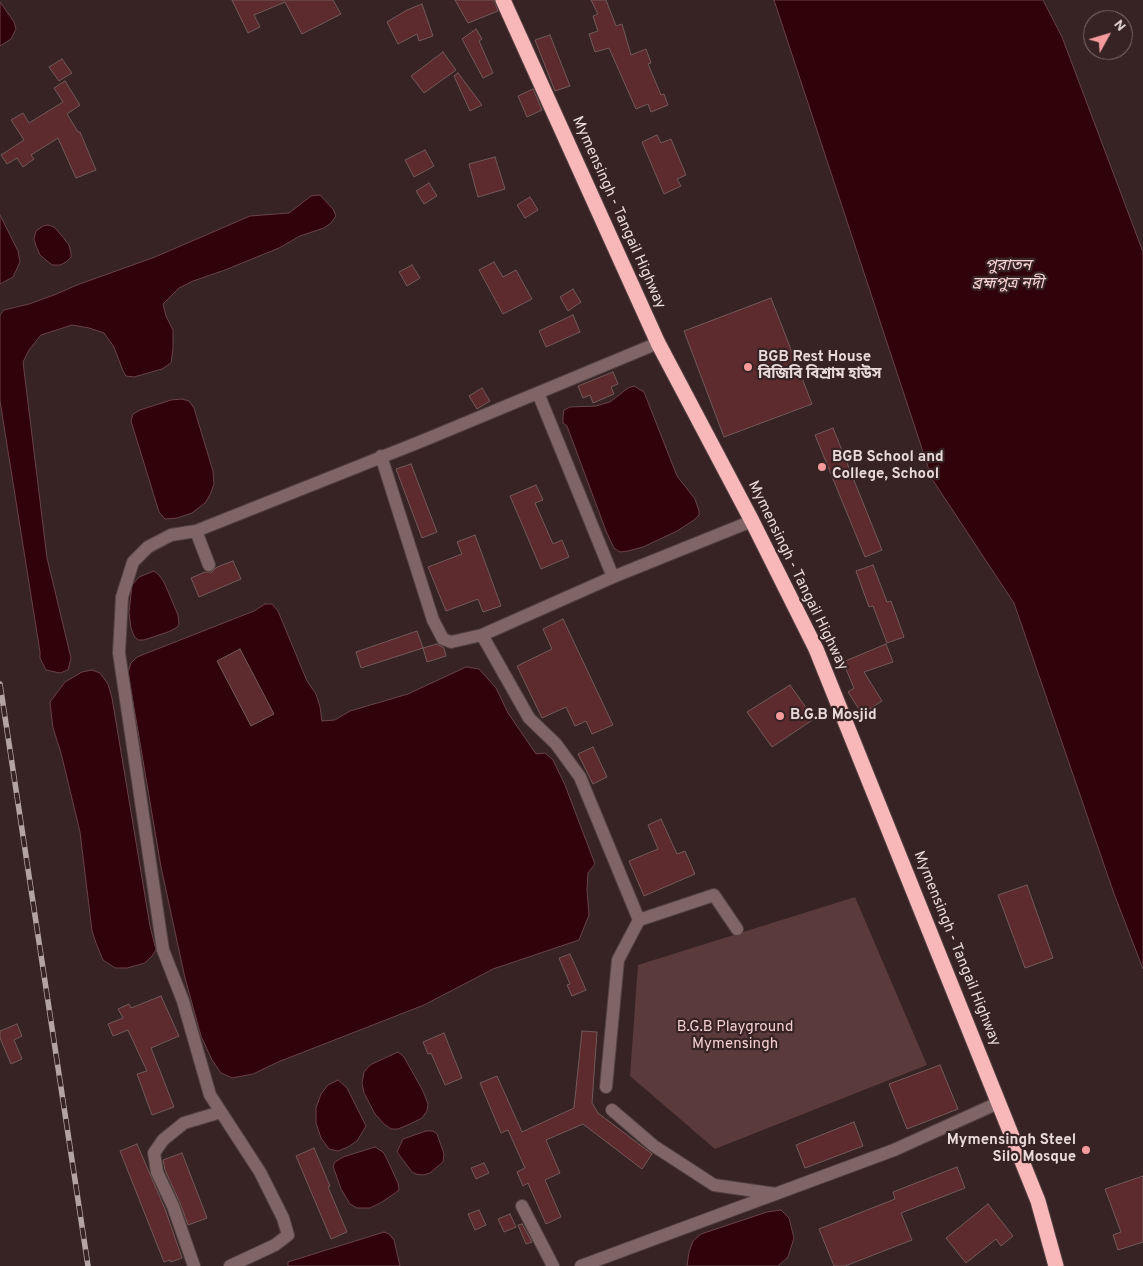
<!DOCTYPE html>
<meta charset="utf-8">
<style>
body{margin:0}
#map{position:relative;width:1143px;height:1266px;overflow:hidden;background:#372324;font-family:Overpass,sans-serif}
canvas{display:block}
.north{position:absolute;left:1083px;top:10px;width:50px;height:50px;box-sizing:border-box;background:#372324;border:1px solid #7e6c6d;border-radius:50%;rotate:51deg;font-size:14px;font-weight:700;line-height:20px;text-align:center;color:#e8dada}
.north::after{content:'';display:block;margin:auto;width:18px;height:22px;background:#f59b9e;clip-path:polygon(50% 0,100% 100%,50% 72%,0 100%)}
</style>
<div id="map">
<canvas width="1143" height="1266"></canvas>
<div class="north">N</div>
</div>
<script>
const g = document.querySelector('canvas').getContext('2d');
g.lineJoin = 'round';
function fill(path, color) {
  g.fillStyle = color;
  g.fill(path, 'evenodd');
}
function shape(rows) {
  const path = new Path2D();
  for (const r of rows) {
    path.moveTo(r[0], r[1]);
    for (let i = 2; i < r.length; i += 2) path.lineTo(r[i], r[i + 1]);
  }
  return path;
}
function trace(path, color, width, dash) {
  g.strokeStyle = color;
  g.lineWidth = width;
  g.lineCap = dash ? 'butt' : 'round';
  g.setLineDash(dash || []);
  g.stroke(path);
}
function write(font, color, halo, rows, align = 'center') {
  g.font = font + ' Overpass,"Noto Sans Bengali",sans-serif';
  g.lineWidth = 4.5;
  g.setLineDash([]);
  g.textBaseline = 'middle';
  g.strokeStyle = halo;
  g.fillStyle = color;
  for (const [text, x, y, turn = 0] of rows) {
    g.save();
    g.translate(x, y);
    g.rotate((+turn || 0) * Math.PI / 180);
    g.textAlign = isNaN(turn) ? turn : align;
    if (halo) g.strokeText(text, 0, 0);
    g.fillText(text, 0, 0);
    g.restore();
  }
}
const green = shape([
 [855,897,927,1065,715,1149,630,1076,638,965]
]);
const water = shape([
 [774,0,1043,0,1062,37,1143,252,1143,969,1113,891,1014,603,932,479,774,0],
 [0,2,14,22,16,29,11,39,0,46,0,2],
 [320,195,333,209,336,216,331,223,324,228,300,236,279,248,225,270,193,281,179,288,163,304,166,316,173,330,173,349,171,363,162,369,134,377,126,376,123,371,114,347,104,333,89,328,72,325,41,335,29,350,23,362,47,558,71,658,68,670,60,673,46,670,40,658,40,652,0,401,0,315,4,310,29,304,54,295,77,285,155,257,250,216,289,213,311,196,320,195],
 [0,215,18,251,20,262,13,277,0,284,0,215],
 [48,225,54,227,62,236,69,245,71,253,71,257,66,262,60,265,52,265,47,261,40,255,36,246,34,239,36,231,43,226,48,225],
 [634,386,644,392,677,476,695,499,699,511,699,515,694,520,677,531,643,547,628,551,620,552,614,548,606,531,567,426,563,423,563,416,564,410,570,407,596,406,610,402,628,388,634,386],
 [182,399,189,401,194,408,213,471,214,484,210,495,205,503,192,513,177,518,165,519,159,512,131,421,133,414,140,410,171,400,182,399],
 [154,571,159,575,164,582,178,615,179,625,176,628,168,632,144,640,138,640,134,636,131,628,129,613,132,585,139,577,154,571],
 [265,604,272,604,278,611,307,681,316,694,320,707,322,721,335,720,350,711,408,694,466,667,479,669,496,688,508,713,536,754,545,753,553,760,565,785,595,864,588,873,587,890,589,915,579,940,493,969,424,1005,278,1062,253,1074,232,1078,221,1073,212,1060,201,1036,185,978,161,867,128,672,131,663,137,657,254,611,265,604],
 [92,670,100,673,108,684,112,698,150,926,156,950,152,956,145,963,127,968,115,968,103,960,96,943,92,931,80,832,61,753,53,728,51,712,50,702,65,682,82,672,92,670],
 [398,1052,404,1057,423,1091,428,1104,427,1111,422,1118,410,1124,398,1129,391,1129,384,1124,375,1114,364,1093,362,1083,364,1072,370,1065,398,1052],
 [338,1080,347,1088,366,1126,357,1141,348,1147,338,1151,329,1149,321,1138,316,1123,316,1108,321,1094,328,1085,338,1080],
 [426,1131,433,1131,437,1134,444,1154,443,1162,430,1173,423,1175,416,1174,412,1172,397,1152,403,1139,426,1131],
 [375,1147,383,1152,386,1157,398,1183,399,1188,398,1191,382,1202,370,1208,357,1208,350,1204,341,1189,333,1166,335,1162,343,1157,375,1147],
 [781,1210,789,1218,794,1238,788,1257,778,1266,687,1266,689,1252,693,1241,701,1234,767,1212,781,1210],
 [384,1232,389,1234,394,1240,400,1266,288,1266,288,1262,384,1232]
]);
const building = shape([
 [232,0,333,0,341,14,302,34,285,2,254,15,260,27,248,33,232,0],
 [455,0,494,0,498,11,468,23,455,0],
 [591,0,606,0,616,26,622,24,631,55,646,49,651,63,648,64,661,95,664,94,668,105,651,112,648,104,636,109,609,48,595,52,589,34,598,31,593,16,598,14,591,0],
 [422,4,433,36,419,41,417,34,398,44,387,22,407,10,422,4],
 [476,29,482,39,479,41,493,73,483,78,462,39,476,29],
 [550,35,570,86,555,91,535,40,550,35],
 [443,52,456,70,424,93,411,76,443,52],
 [62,59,72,73,59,81,49,67,62,59],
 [458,73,482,105,470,111,454,76,458,73],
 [65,81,80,105,67,114,78,132,80,132,96,170,76,178,58,138,31,155,34,159,23,167,17,158,7,164,1,155,24,140,11,120,23,113,29,123,63,102,54,88,65,81],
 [533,89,542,110,527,117,518,96,533,89],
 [657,135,661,143,671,139,686,175,677,179,681,186,664,194,642,142,657,135],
 [425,150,434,166,414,177,405,160,425,150],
 [495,157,505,189,478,197,469,164,495,157],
 [429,183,437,196,424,204,416,191,429,183],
 [530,197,538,210,525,218,517,205,530,197],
 [494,262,503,277,516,270,532,299,503,314,479,270,494,262],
 [412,265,420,278,407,286,399,272,412,265],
 [573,289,581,302,568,311,560,297,573,289],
 [771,298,812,404,724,437,684,331,771,298],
 [573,315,580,332,546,347,539,331,573,315],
 [613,372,618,384,611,387,614,394,593,403,590,395,583,398,578,386,613,372],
 [482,388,490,401,477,409,469,396,482,388],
 [833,428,882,550,865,557,815,435,833,428],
 [411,464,437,532,422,538,396,469,411,464],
 [536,485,543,500,535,503,553,544,562,540,569,557,541,569,510,496,536,485],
 [475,535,501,606,483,612,478,599,446,611,428,567,462,554,457,542,475,535],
 [233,561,241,579,199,597,191,578,205,572,212,572,217,567,233,561],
 [873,565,887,602,891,601,904,637,887,643,873,606,869,607,856,571,873,565],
 [563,619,613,725,592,734,586,721,575,726,566,707,542,718,517,666,552,649,543,629,563,619],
 [417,631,423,648,361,668,356,652,417,631],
 [437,644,444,648,446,656,427,662,423,648,437,644],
 [886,644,893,662,864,672,882,701,862,714,848,692,854,688,843,662,886,644],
 [240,649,274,714,251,726,217,661,240,649],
 [790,685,814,719,772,747,747,712,790,685],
 [593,747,607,777,593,784,578,754,593,747],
 [661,819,677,854,685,851,695,874,644,896,629,861,658,849,648,825,661,819],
 [1027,885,1053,958,1025,968,998,895,1027,885],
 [570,954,586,990,572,996,567,985,570,984,559,958,570,954],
 [161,996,179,1036,151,1048,174,1107,152,1115,137,1074,147,1071,128,1030,113,1036,108,1024,123,1018,118,1009,129,1004,131,1008,161,996],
 [17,1024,22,1036,14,1040,22,1059,11,1064,0,1038,0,1031,17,1024],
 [582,1031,597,1032,592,1103,598,1113,652,1154,642,1169,583,1124,546,1140,560,1173,545,1180,561,1217,546,1224,528,1183,523,1186,517,1172,525,1168,508,1130,501,1133,480,1083,497,1076,522,1132,574,1108,582,1031],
 [444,1033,462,1078,445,1085,431,1053,428,1054,423,1042,444,1033],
 [940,1065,958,1109,907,1129,889,1084,940,1065],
 [854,1122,863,1146,805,1168,796,1145,854,1122],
 [137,1144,165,1209,182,1258,171,1262,170,1260,164,1262,120,1151,137,1144],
 [314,1148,330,1186,328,1187,347,1232,331,1239,296,1156,314,1148],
 [182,1153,207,1218,188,1225,180,1203,165,1170,163,1160,182,1153],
 [484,1163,489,1173,476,1179,471,1168,484,1163],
 [957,1167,965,1188,901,1213,912,1240,845,1266,834,1266,819,1229,895,1199,893,1192,957,1167],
 [1143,1176,1143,1242,1118,1250,1113,1235,1121,1232,1105,1189,1143,1176],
 [988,1204,1013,1236,1001,1246,996,1239,966,1263,946,1238,988,1204],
 [479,1210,486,1225,475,1230,468,1214,479,1210],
 [510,1214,516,1227,504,1232,498,1219,510,1214],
 [522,1224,532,1242,526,1244,518,1225,522,1224]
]);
const minor = shape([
 [381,456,433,620,443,639,451,642,482,635,613,577,538,393],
 [196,531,209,565],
 [613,577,752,521],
 [482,635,529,718,556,744,580,777,639,920,618,960,606,1087],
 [639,920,714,895,737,929],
 [612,1110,654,1146,714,1185,776,1194],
 [522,1206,553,1266],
 [194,1266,173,1206,157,1172,154,1153,163,1140,184,1123,221,1112],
 [230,1266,275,1245,288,1235,283,1218,260,1172,210,1095,183,1001,163,950,119,653,122,597,133,562,148,547,171,535,196,531,422,441,658,343],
 [581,1266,894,1150,998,1103]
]);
const highway = shape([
 [503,0,658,343,752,521,816,649,1038,1201,1056,1266]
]);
const rail = shape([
 [0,684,88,1266]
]);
const markers = [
 [748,367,5,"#f59b9e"],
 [822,467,5,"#f59b9e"],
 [780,716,5,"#f59b9e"],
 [1086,1150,5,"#f59b9e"]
];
const streetNames = [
 ["Mymensingh - Tangail Highway",618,213,66],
 ["Mymensingh - Tangail Highway",797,576,64],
 ["Mymensingh - Tangail Highway",956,949,68]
];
const poiNames = [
 ["BGB Rest House",758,358],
 ["বিজিবি বিশ্রাম হাউস",758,375],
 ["BGB School and",832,458],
 ["College, School",832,475],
 ["B.G.B Mosjid",790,716],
 ["Mymensingh Steel",1076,1141,"right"],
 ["Silo Mosque",1076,1158,"right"]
];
const parkNames = [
 ["B.G.B Playground",735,1028],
 ["Mymensingh",735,1045]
];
const waterNames = [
 ["পুরাতন",1008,267],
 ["ব্রহ্মপুত্র নদী",1008,285]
];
fill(green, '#5b3a3b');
fill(water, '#300209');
trace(water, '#674348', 1);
fill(building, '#5d2a2d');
trace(building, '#725a5b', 1);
trace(minor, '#534041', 14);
trace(highway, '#534041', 17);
trace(minor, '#7f6565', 12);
trace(highway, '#f8b7b9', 15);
trace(rail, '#b3a3a3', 5.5);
trace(rail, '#372324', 4, [11]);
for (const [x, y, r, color] of markers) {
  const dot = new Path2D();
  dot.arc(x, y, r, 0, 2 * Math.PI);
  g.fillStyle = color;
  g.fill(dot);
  trace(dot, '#372324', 2);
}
write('15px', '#e8dada', '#372324', streetNames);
write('bold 15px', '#e8dada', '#372324', poiNames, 'left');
write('15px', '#f3cece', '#372324', parkNames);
write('italic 16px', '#f6d1d1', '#372324', waterNames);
</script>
